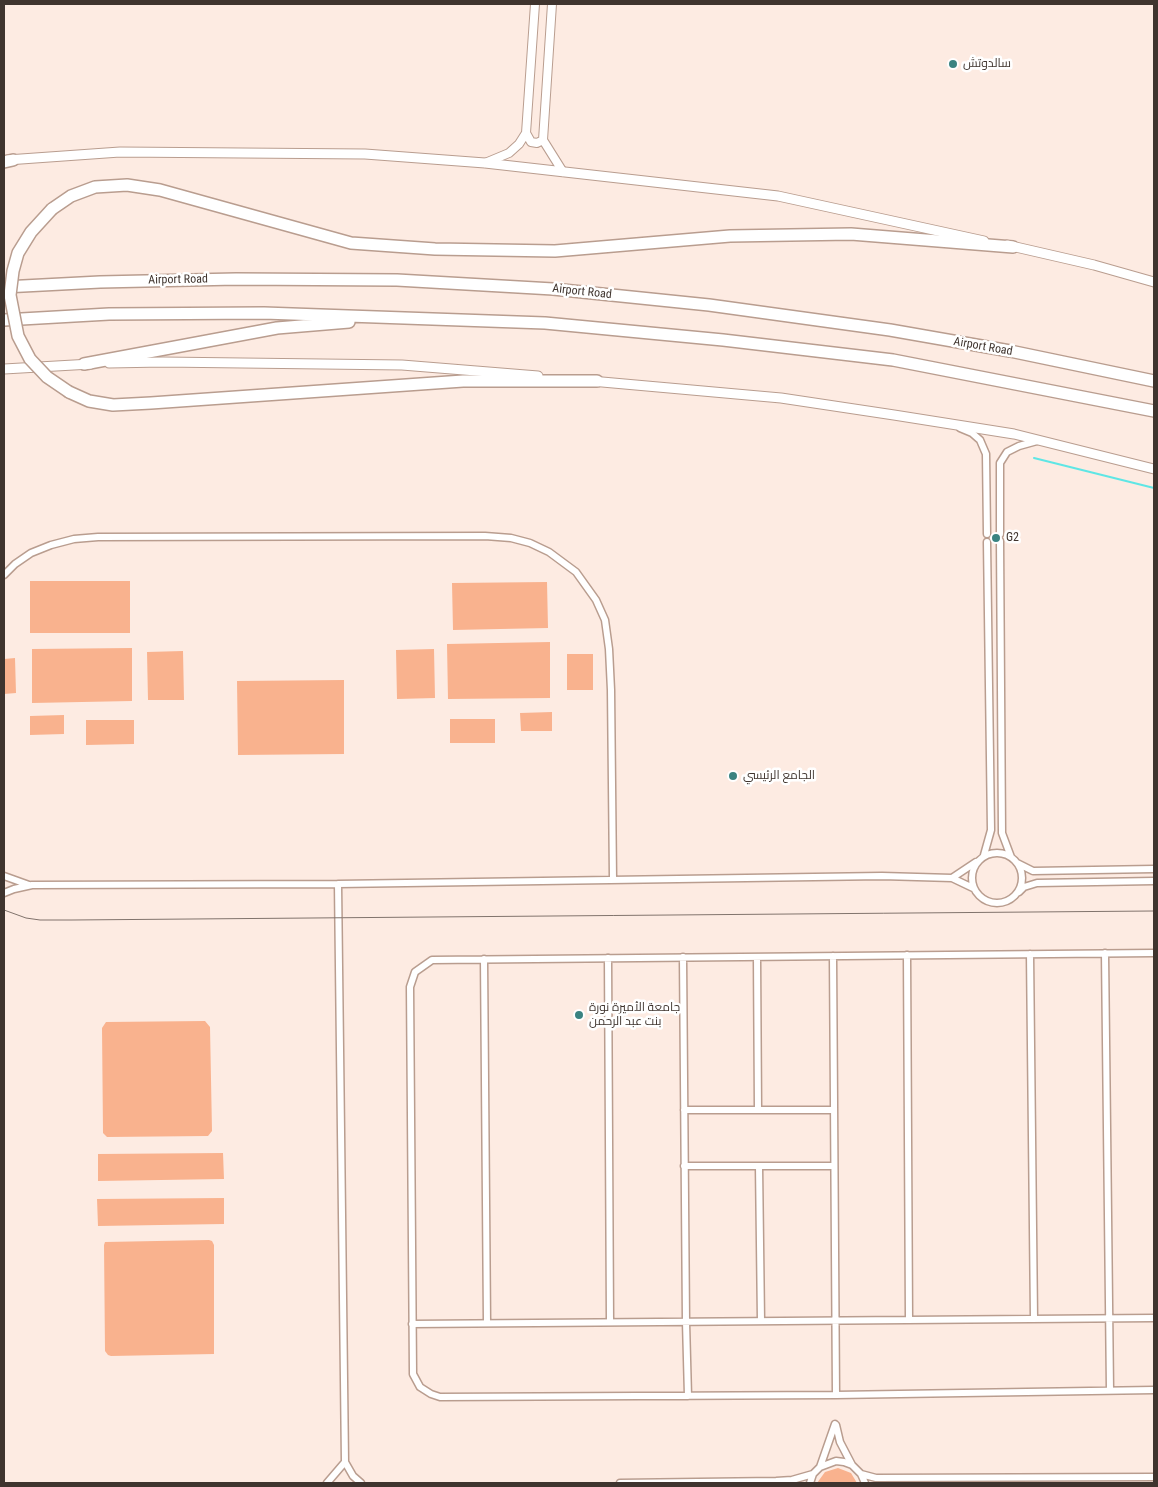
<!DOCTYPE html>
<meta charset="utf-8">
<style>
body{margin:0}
#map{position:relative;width:1158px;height:1487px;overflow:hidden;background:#fdebe2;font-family:"Roboto Condensed",sans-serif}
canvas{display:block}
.frame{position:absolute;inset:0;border:5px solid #3f342e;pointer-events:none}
</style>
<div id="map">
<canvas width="1158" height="1487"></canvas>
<div class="frame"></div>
</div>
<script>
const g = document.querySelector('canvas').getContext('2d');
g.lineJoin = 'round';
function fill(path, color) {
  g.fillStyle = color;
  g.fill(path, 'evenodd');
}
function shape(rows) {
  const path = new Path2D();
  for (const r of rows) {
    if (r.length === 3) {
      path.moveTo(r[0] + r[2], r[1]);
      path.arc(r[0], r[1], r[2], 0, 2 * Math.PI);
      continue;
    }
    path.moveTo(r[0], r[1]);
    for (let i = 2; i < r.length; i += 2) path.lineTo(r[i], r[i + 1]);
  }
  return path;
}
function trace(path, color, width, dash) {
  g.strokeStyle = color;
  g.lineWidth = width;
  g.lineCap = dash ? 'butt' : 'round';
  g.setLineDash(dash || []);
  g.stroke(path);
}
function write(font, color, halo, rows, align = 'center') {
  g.font = font + ' "Roboto Condensed",Cairo,sans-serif';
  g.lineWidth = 5;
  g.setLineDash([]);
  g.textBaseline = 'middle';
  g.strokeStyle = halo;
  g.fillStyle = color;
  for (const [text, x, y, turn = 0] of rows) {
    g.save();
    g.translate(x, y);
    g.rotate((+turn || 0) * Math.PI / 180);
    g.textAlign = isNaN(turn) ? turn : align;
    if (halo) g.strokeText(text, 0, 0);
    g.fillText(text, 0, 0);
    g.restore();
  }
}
const green = shape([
 [30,581,130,581,130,633,30,633],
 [547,582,548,628,453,630,452,583],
 [550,642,550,698,448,699,447,644],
 [132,648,132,701,32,703,32,649],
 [434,649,435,698,397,699,396,650],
 [183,651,184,700,148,700,147,652],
 [567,654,593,654,593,690,567,690],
 [15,658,16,693,4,694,4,659],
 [344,680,344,754,238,755,237,681],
 [552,712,552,731,521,731,520,713],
 [64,715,64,734,30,735,30,716],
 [450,719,495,719,495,743,450,743],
 [86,720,134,720,134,744,86,745],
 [205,1021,210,1027,212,1131,208,1136,107,1137,103,1133,102,1028,106,1022],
 [223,1153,224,1179,98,1181,98,1154],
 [224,1198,224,1224,98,1226,97,1199],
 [209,1240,212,1241,214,1245,214,1354,111,1356,108,1355,105,1351,104,1245,105,1242],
 [838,1468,851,1473,857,1483,817,1483,825,1472]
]);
const stream = shape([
 [1034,458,1154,488]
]);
const minor = shape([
 [960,428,972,433,980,440,986,454,987,534],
 [1000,534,1000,463,1007,452,1019,446,1037,441],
 [1000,541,1002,833,1011,857],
 [4,575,15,564,31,553,51,545,74,539,98,537,485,536,511,538,530,543,549,552,576,572,596,600,605,620,609,649,611,690,613,879],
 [997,878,25],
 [984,855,991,830,987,542],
 [1017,863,1033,871,1154,869],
 [4,876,29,885],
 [952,878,976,862],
 [338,884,345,1462],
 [1019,892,1024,887,1037,883,1154,881],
 [4,893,14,889,32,885,338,884,882,876,952,878,973,888],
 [1105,953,1110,1390],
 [1154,953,432,960,415,972,410,987,413,1374,420,1387,431,1394,440,1397,836,1395,1154,1390],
 [1030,954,1034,1319],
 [907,955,909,1320],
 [833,956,836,1395],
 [683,957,686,1322,688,1396],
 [757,957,758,1110],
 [608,958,610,1322],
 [484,959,487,1323],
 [684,1110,834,1110],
 [684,1166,834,1166],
 [759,1166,761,1321],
 [412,1324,1154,1318],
 [836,1425,840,1442,852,1465],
 [820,1467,835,1424],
 [861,1474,876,1478,1154,1477],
 [327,1483,345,1462,353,1476,361,1483],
 [620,1483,776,1481,792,1480,813,1474],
 [810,1483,813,1474,820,1467,836,1461,844,1462,852,1465,861,1474,865,1483]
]);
const tertiary = shape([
 [552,4,543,140,563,172],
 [526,133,531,142,537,143,543,140],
 [485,163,509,153,519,144,526,133,535,4]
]);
const secondary = shape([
 [7,160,120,152,365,154,485,163,778,196,984,241],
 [1007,245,1094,265,1154,282],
 [109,363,163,362,402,365,538,376],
 [4,369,91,364],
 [591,381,781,398,894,415,1014,434,1154,469]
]);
const motorway = shape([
 [4,162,13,160],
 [52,209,71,196,95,187,127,185,160,190,351,243,435,249,555,251,730,236,851,234,1013,247],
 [4,287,100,282,236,279,397,280,553,289,709,305,890,330,1010,351,1154,381],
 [4,320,109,314,264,313,545,323,723,340,893,360,1154,411],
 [84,364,277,328,349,322],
 [69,392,89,401,113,405,151,403,463,381,597,381]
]);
const tram = shape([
 [4,910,26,918,40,920,72,920,1154,911]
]);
const motorwayBridge = shape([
 [52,209,31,232,18,253,13,271,10,295,18,336,30,359,47,377,69,392]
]);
const markers = [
 [953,64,5,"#3a8381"],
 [996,538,5,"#3a8381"],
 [733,776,5,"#3a8381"],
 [579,1015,5,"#3a8381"]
];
const poiNames = [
 ["سالدوتش",963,64],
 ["G2",1006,538],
 ["الجامع الرئيسي",743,776],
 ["جامعة الأميرة نورة",589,1008],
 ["بنت عبد الرحمن",589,1022]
];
const streetNames = [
 ["Airport Road",178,280,-1],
 ["Airport Road",582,292,6],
 ["Airport Road",983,347,10]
];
fill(green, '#f9b28e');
trace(stream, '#5fe6e5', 2);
trace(minor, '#b99d8f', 9);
trace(tertiary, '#b99d8f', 10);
trace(secondary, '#b99d8f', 11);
trace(motorway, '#b99d8f', 14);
trace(minor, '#fff', 6);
trace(tertiary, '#fff', 8);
trace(secondary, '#fff', 9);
trace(motorway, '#fff', 11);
trace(tram, '#81736c', 1);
trace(motorwayBridge, '#b99d8f', 14, []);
trace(motorwayBridge, '#fff', 11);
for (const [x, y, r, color] of markers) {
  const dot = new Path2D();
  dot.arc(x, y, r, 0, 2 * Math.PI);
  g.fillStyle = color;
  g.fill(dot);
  trace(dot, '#fff', 2);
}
write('12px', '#3f342e', '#fff', poiNames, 'left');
write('12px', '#3f342e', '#fff', streetNames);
</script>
